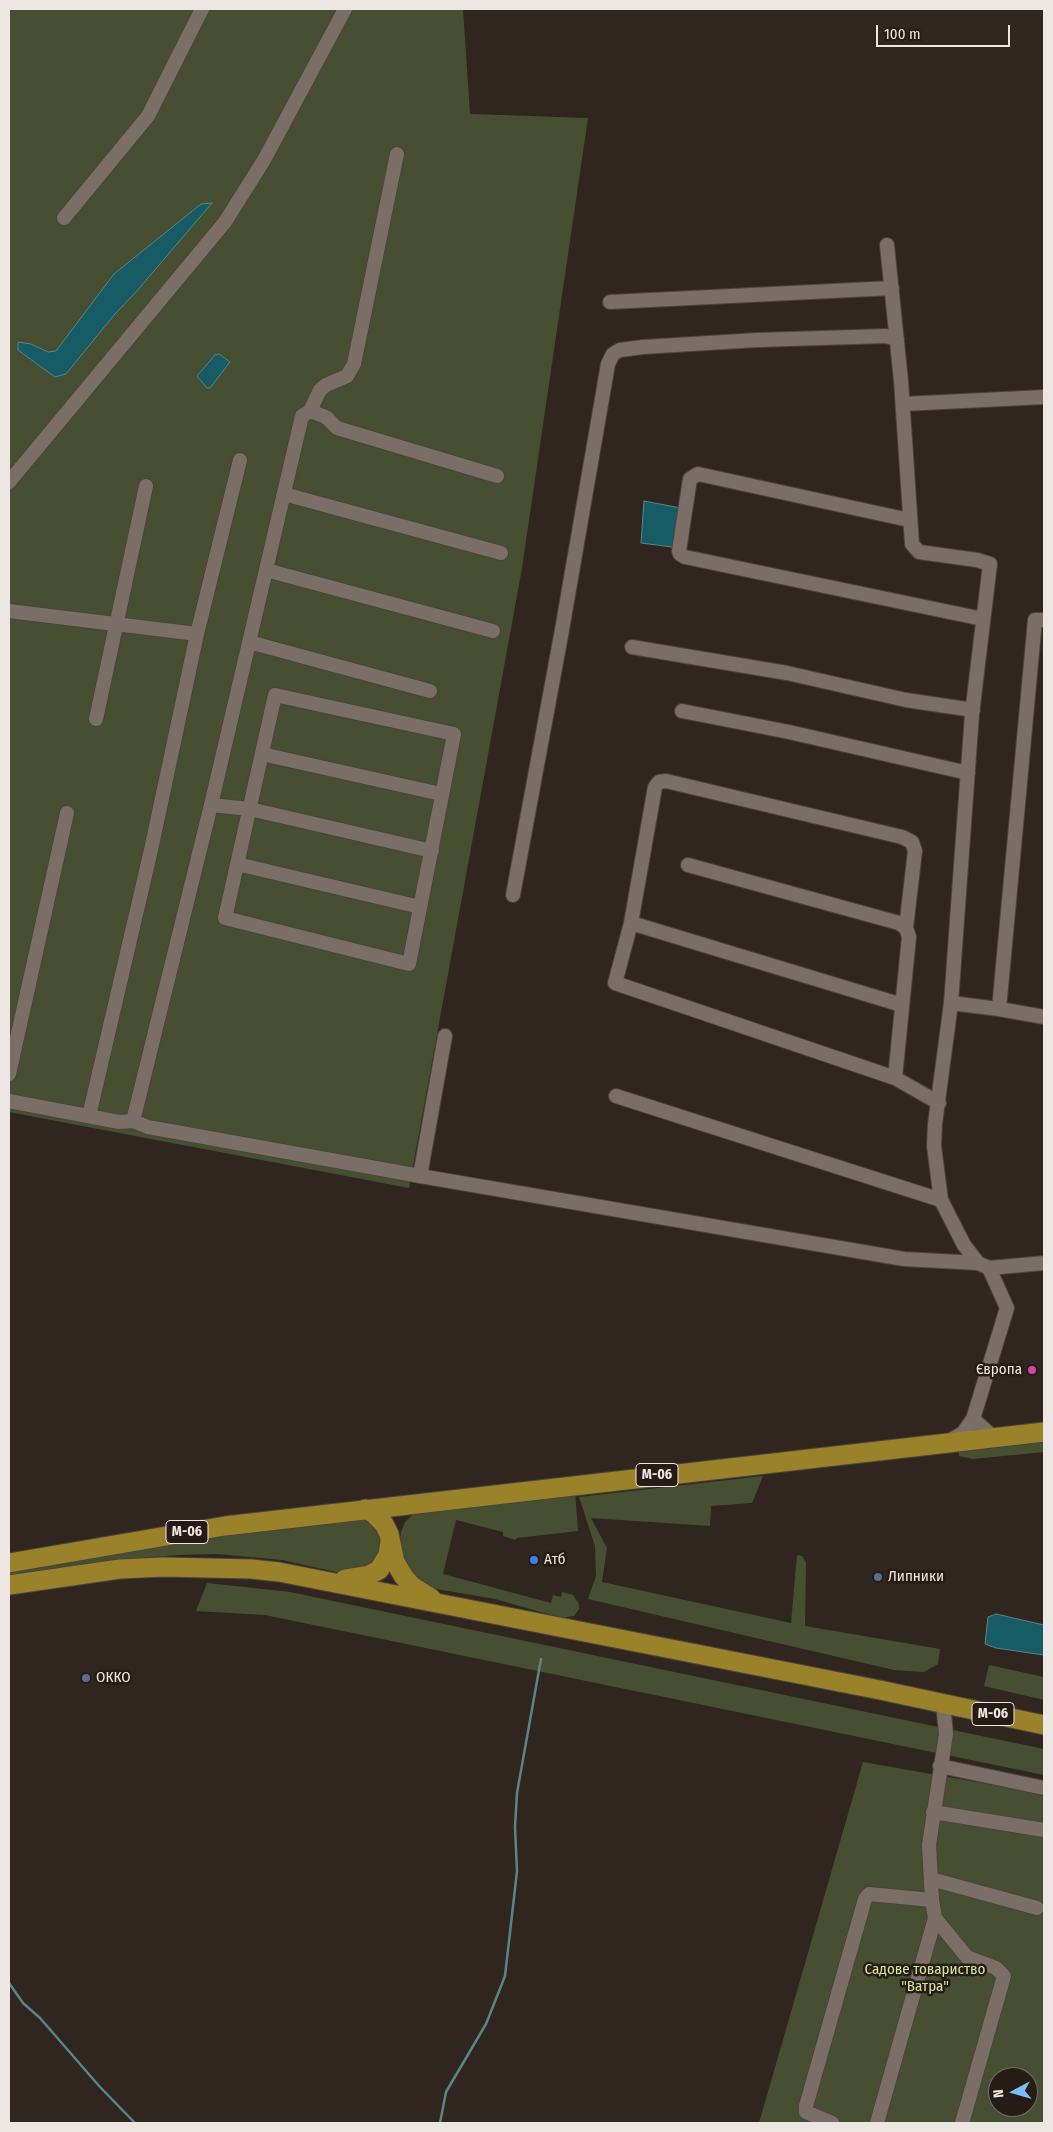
<!DOCTYPE html>
<meta charset="utf-8">
<style>
body{margin:0}
#map{position:relative;width:1053px;height:2132px;overflow:hidden;background:#30261f;font-family:"Fira Sans Condensed",sans-serif}
canvas{display:block}
.frame{position:absolute;inset:0;border:10px solid #eee6e2;pointer-events:none}
.north{position:absolute;left:988px;top:2067px;width:50px;height:50px;box-sizing:border-box;background:#261c15;border:1px solid #766d67;border-radius:50%;rotate:264deg;font-size:14px;font-weight:700;line-height:20px;text-align:center;color:#eee6e2}
.north::after{content:'';display:block;margin:auto;width:18px;height:22px;background:#78bff8;clip-path:polygon(50% 0,100% 100%,50% 72%,0 100%)}
.scale{position:absolute;left:876px;top:25px;width:134px;height:22px;box-sizing:border-box;border:2px solid #eee6e2;border-top:0;padding-left:6px;font-size:15px;line-height:18px;white-space:nowrap;color:#eee6e2;-webkit-text-stroke:4px #261c15;paint-order:stroke}
</style>
<div id="map">
<canvas width="1053" height="2132"></canvas>
<div class="frame"></div>
<div class="north">N</div>
<div class="scale">100 m</div>
</div>
<script>
const g = document.querySelector('canvas').getContext('2d');
g.lineJoin = 'round';
function fill(path, color) {
  g.fillStyle = color;
  g.fill(path, 'evenodd');
}
function shape(rows) {
  const path = new Path2D();
  for (const r of rows) {
    path.moveTo(r[0], r[1]);
    for (let i = 2; i < r.length; i += 2) path.lineTo(r[i], r[i + 1]);
  }
  return path;
}
function trace(path, color, width, dash) {
  g.strokeStyle = color;
  g.lineWidth = width;
  g.lineCap = dash ? 'butt' : 'round';
  g.setLineDash(dash || []);
  g.stroke(path);
}
function write(font, color, halo, rows, align = 'center') {
  g.font = font + ' "Fira Sans Condensed",sans-serif';
  g.lineWidth = 5;
  g.setLineDash([]);
  g.textBaseline = 'middle';
  g.strokeStyle = halo;
  g.fillStyle = color;
  for (const [text, x, y, turn = 0] of rows) {
    g.save();
    g.translate(x, y);
    g.rotate((+turn || 0) * Math.PI / 180);
    g.textAlign = isNaN(turn) ? turn : align;
    if (halo) g.strokeText(text, 0, 0);
    g.fillText(text, 0, 0);
    g.restore();
  }
}
const green = shape([
 [9,9,463,9,470,114,588,118,522,568,409,1188,9,1112],
 [1044,1442,1044,1452,973,1459,959,1456,959,1452],
 [763,1476,752,1503,711,1506,710,1526,591,1518,607,1548,602,1582,791,1623,797,1555,802,1556,806,1562,805,1626,940,1649,938,1664,924,1672,894,1670,588,1599,596,1576,595,1546,579,1497],
 [575,1491,578,1531,517,1538,515,1540,503,1536,503,1532,456,1520,443,1574,551,1603,553,1595,561,1597,562,1592,573,1595,579,1604,579,1609,574,1616,562,1618,495,1599,425,1587,404,1568,400,1542,401,1532,405,1522,417,1511],
 [359,1518,368,1520,381,1532,381,1559,349,1575,282,1560,218,1554,178,1555,119,1560,9,1576,9,1568,176,1542],
 [207,1583,290,1592,1044,1749,1044,1775,265,1615,196,1611],
 [989,1665,1044,1677,1044,1700,984,1686],
 [863,1762,1044,1794,1044,2123,759,2123],
 [998,2077,1028,2077,1028,2107,998,2107]
]);
const water = shape([
 [212,203,136,292,114,315,66,374,55,377,18,350,18,342,31,344,48,352,56,351,114,274,201,204,212,203],
 [219,354,230,362,210,388,207,388,197,376,215,355,219,354],
 [644,501,681,508,672,547,641,543,644,501],
 [996,1614,1044,1625,1044,1655,996,1648,985,1644,988,1617,996,1614]
]);
const stream = shape([
 [9,1983,23,2003,40,2018,100,2087,135,2123],
 [440,2123,446,2092,486,2024,505,1976,517,1871,515,1827,517,1793,541,1659]
]);
const minor = shape([
 [64,218,148,116,202,9],
 [887,245,901,381,912,544,919,552,977,560,990,564,972,714,951,1003,935,1124,934,1146,941,1200,964,1245,978,1263,989,1268,1007,1308,973,1419,963,1433,949,1441],
 [610,302,892,288],
 [903,404,1044,397],
 [310,411,326,417,337,428,497,476],
 [9,482,225,222,264,160,345,9],
 [284,494,501,553],
 [909,520,698,474,690,479,679,551,680,554,685,557,983,619],
 [266,570,493,631],
 [9,611,197,634],
 [249,642,430,691],
 [632,647,787,673,906,700,973,710],
 [275,695,454,734,409,964,225,918,275,695],
 [682,711,789,732,968,773],
 [96,719,146,486],
 [262,754,441,794],
 [211,805,250,809,432,851],
 [237,864,420,907],
 [688,865,899,923,906,928,909,937,895,1078],
 [513,895,562,630,608,364,613,354,620,350,643,347,757,340,886,336,897,339],
 [631,923,902,1005],
 [906,928,915,851,912,842,902,837,666,781,659,782,655,787,631,923,615,983,895,1078,939,1103],
 [951,1003,999,1009,1044,1017],
 [999,1009,1035,620,1044,620],
 [9,1074,67,813],
 [616,1096,941,1200],
 [9,1101,119,1122,133,1121,148,1127,420,1176,904,1259,978,1263],
 [89,1116,151,850,197,634,240,460],
 [133,1121,211,805,302,416,310,411,320,390,326,385,347,376,354,364,397,154],
 [420,1176,445,1036],
 [989,1268,1044,1263],
 [973,1419,993,1437],
 [943,1703,946,1734,929,1845,932,1900,935,1918,967,1957,996,1968,1004,1976,962,2123],
 [940,1766,1044,1788],
 [933,1812,1044,1830],
 [931,1879,1037,1908],
 [832,2123,806,2112,806,2106,865,1899,869,1894,932,1900],
 [877,2123,935,1918]
]);
const highway = shape([
 [365,1509,373,1513,384,1524,389,1534,395,1562,404,1577,412,1586,431,1598],
 [9,1563,225,1526,1044,1432],
 [345,1579,369,1575,379,1570,388,1555,390,1541],
 [9,1585,120,1569,164,1567,251,1569,279,1572,880,1690,1044,1725]
]);
const markers = [
 [1032,1370,5,"#d1479c"],
 [534,1560,5,"#3f7fe0"],
 [878,1577,5,"#5c6f8a"],
 [86,1678,5,"#5c6f8a"]
];
const shields = [
 [657,1475,42],
 [187,1532,42],
 [993,1714,42]
];
const shieldNames = [
 ["М-06",657,1475],
 ["М-06",187,1532],
 ["М-06",993,1714]
];
const poiNames = [
 ["Європа",1022,1370,"right"],
 ["Атб",544,1560],
 ["Липники",888,1577],
 ["ОККО",96,1678]
];
const parkNames = [
 ["Садове товариство",925,1970],
 ["\"Ватра\"",925,1987]
];
fill(green, '#474f33');
fill(water, '#175b64');
trace(water, '#58858a', 1);
trace(stream, '#58858a', 2.5);
trace(minor, '#4b433c', 16);
trace(highway, '#4b433c', 21);
trace(minor, '#7b6e66', 14);
trace(highway, '#99822a', 19);
for (const [x, y, r, color] of markers) {
  const dot = new Path2D();
  dot.arc(x, y, r, 0, 2 * Math.PI);
  g.fillStyle = color;
  g.fill(dot);
  trace(dot, '#261c15', 2);
}
for (const [x, y, w] of shields) {
  const box = new Path2D();
  box.roundRect(x - w / 2, y - 11.5, w, 23, 4);
  g.fillStyle = '#261c15';
  g.fill(box);
  trace(box, '#eee6e2', 1);
}
write('bold 14px', '#eee6e2', null, shieldNames);
write('15px', '#eee6e2', '#261c15', poiNames, 'left');
write('15px', '#d2e69e', '#261c15', parkNames);
</script>
